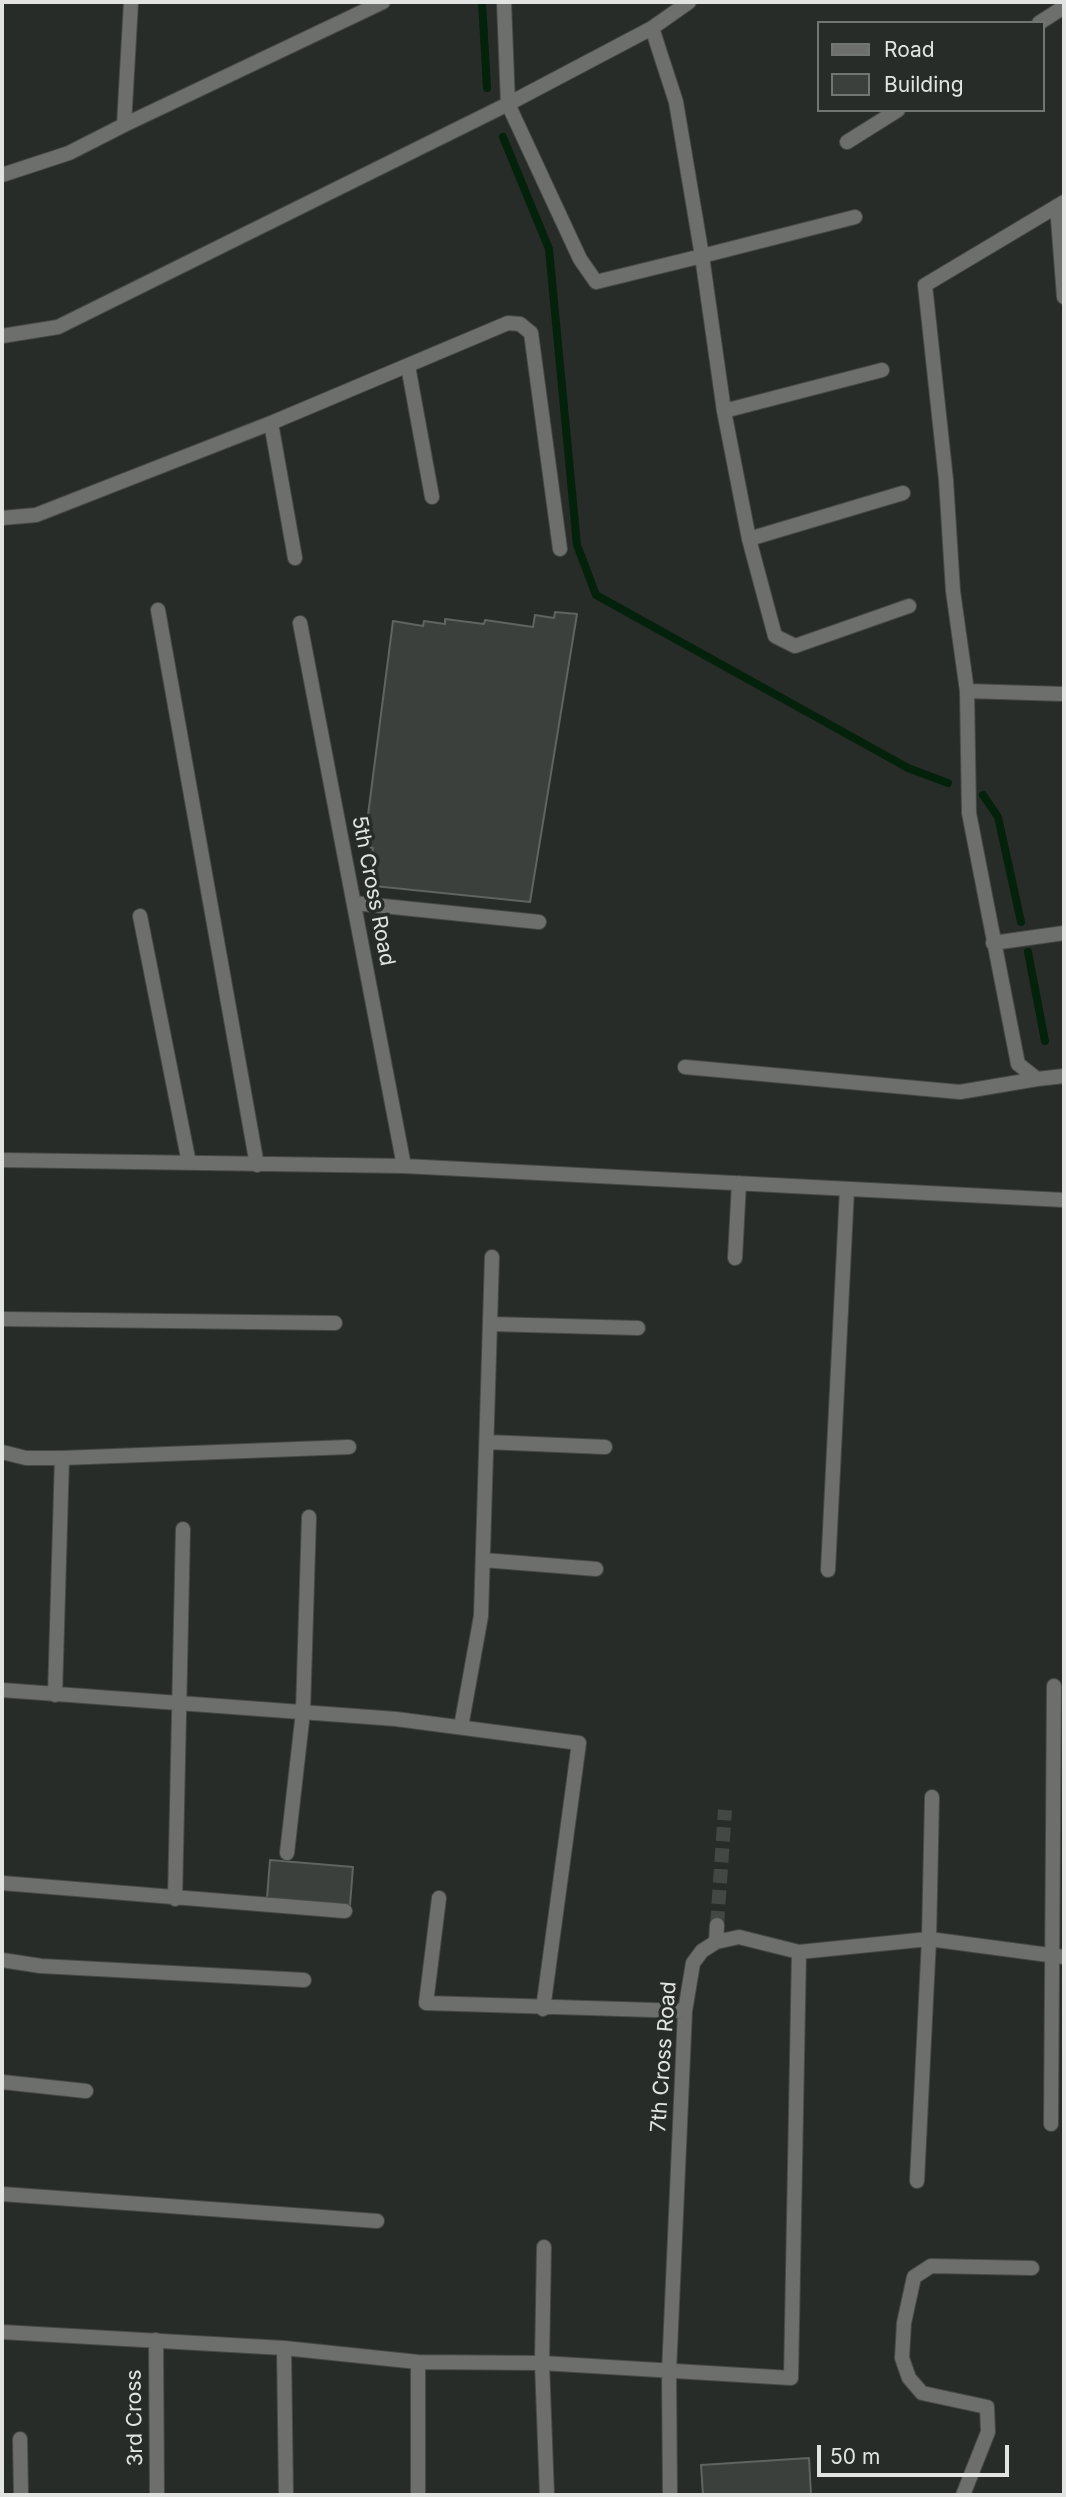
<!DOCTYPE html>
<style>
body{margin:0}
#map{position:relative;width:1066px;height:2497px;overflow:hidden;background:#282c28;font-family:Inter,sans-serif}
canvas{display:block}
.frame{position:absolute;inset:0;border:4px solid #e1e4e2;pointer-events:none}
.legend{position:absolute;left:817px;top:21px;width:228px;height:91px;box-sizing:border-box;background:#282c28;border:2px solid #727672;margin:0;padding:9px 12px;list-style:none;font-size:21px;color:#e1e4e2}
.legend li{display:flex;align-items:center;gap:14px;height:35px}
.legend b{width:35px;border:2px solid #727672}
.scale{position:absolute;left:817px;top:2445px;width:192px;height:32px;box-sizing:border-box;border:4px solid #e1e4e2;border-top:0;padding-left:9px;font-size:21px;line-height:24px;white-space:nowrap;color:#e1e4e2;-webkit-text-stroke:5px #282c28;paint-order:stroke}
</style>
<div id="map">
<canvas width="1066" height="2497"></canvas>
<div class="frame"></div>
<ul class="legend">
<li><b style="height:9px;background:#6d6f6d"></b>Road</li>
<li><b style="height:19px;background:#3b403c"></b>Building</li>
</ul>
<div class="scale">50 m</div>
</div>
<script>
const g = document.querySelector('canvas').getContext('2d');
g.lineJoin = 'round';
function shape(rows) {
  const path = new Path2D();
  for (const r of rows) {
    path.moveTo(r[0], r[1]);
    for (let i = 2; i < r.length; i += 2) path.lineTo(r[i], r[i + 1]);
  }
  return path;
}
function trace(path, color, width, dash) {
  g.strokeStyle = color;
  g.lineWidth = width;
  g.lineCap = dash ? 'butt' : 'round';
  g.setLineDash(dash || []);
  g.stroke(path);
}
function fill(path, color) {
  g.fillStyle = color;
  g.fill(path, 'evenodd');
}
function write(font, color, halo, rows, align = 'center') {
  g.font = font + ' Inter,sans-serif';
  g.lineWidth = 7;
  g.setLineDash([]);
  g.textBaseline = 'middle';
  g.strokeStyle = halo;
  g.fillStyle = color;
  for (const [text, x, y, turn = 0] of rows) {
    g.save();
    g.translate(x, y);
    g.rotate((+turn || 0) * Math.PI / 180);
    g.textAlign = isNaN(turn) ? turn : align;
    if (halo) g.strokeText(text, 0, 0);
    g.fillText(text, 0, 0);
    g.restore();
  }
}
const stream = shape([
 [482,2,487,88],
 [503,137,549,249,577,545,596,595,908,768,948,783],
 [983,795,998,817,1021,922],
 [1028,952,1045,1041]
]);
const building = shape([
 [555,612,577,614,530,902,374,886,376,870,370,869,373,848,364,846,393,621,423,626,424,621,445,624,445,619,484,624,485,620,533,627,535,615,554,618,555,612],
 [270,1860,353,1867,350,1905,267,1898,270,1860],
 [809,2458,811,2495,703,2495,701,2465,809,2458]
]);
const minorTunnel = shape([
 [717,1925,725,1810]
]);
const minor = shape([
 [504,2,508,104,580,259,596,282,702,256,676,102,652,28],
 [1039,23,1064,7],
 [124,125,383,2],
 [847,142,898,110],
 [2,175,69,153,124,125,131,2],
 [1064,202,925,285,946,480,953,591,967,691,969,813,1018,1064,1037,1079,1064,1076],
 [1057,206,1064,297],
 [855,217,702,256,724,411,749,539,775,636,795,646,909,606],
 [2,336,58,327,508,104,652,28,689,2],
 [408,366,432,497],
 [724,411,882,370],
 [271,423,295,558],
 [2,518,36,515,271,423,508,323,520,324,531,333,560,549],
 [749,539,903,493],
 [158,610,257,1165],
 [300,623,404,1166],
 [967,691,1064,694],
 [354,903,539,922],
 [140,916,189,1163],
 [993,943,1064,933],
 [685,1067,960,1092,1037,1079],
 [2,1160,404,1166,1064,1200],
 [735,1258,739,1183],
 [2,1319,335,1323],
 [490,1324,638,1328],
 [487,1442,605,1447],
 [2,1452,26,1458,62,1458,349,1447],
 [483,1560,596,1569],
 [828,1570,847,1189],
 [2,1690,396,1719,579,1743,543,2009],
 [55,1695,62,1458],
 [461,1727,481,1616,492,1257],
 [287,1853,303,1712,309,1517],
 [2,1883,345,1911],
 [439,1898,426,2003,685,2011],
 [175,1899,183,1529],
 [716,1942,717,1925],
 [2,1960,41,1966,304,1980],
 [2,2082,86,2091],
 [1051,2124,1054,1686],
 [917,2181,929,1939,932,1797],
 [2,2194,377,2221],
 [544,2247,542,2363,547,2495],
 [2,2332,284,2348,418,2362,542,2363,791,2378,799,1952],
 [156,2340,157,2495],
 [284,2348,286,2495],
 [20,2439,21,2495],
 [418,2495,418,2362],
 [670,2495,669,2372,685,2011,693,1963,702,1951,716,1942,739,1937,799,1952,929,1939,1064,1957],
 [963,2495,988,2432,987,2407,922,2393,909,2378,902,2358,904,2323,914,2277,931,2266,1032,2268]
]);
const streetNames = [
 ["5th Cross Road",373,891,79],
 ["7th Cross Road",664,2057,-86],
 ["3rd Cross",135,2418,-91]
];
trace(stream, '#04210c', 8);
fill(building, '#3b403c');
trace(building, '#5f6460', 2);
trace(minorTunnel, '#444844', 14, [14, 7]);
trace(minor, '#464946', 16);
trace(minor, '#6d6f6d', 14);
write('21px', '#e1e4e2', '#282c28', streetNames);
</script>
